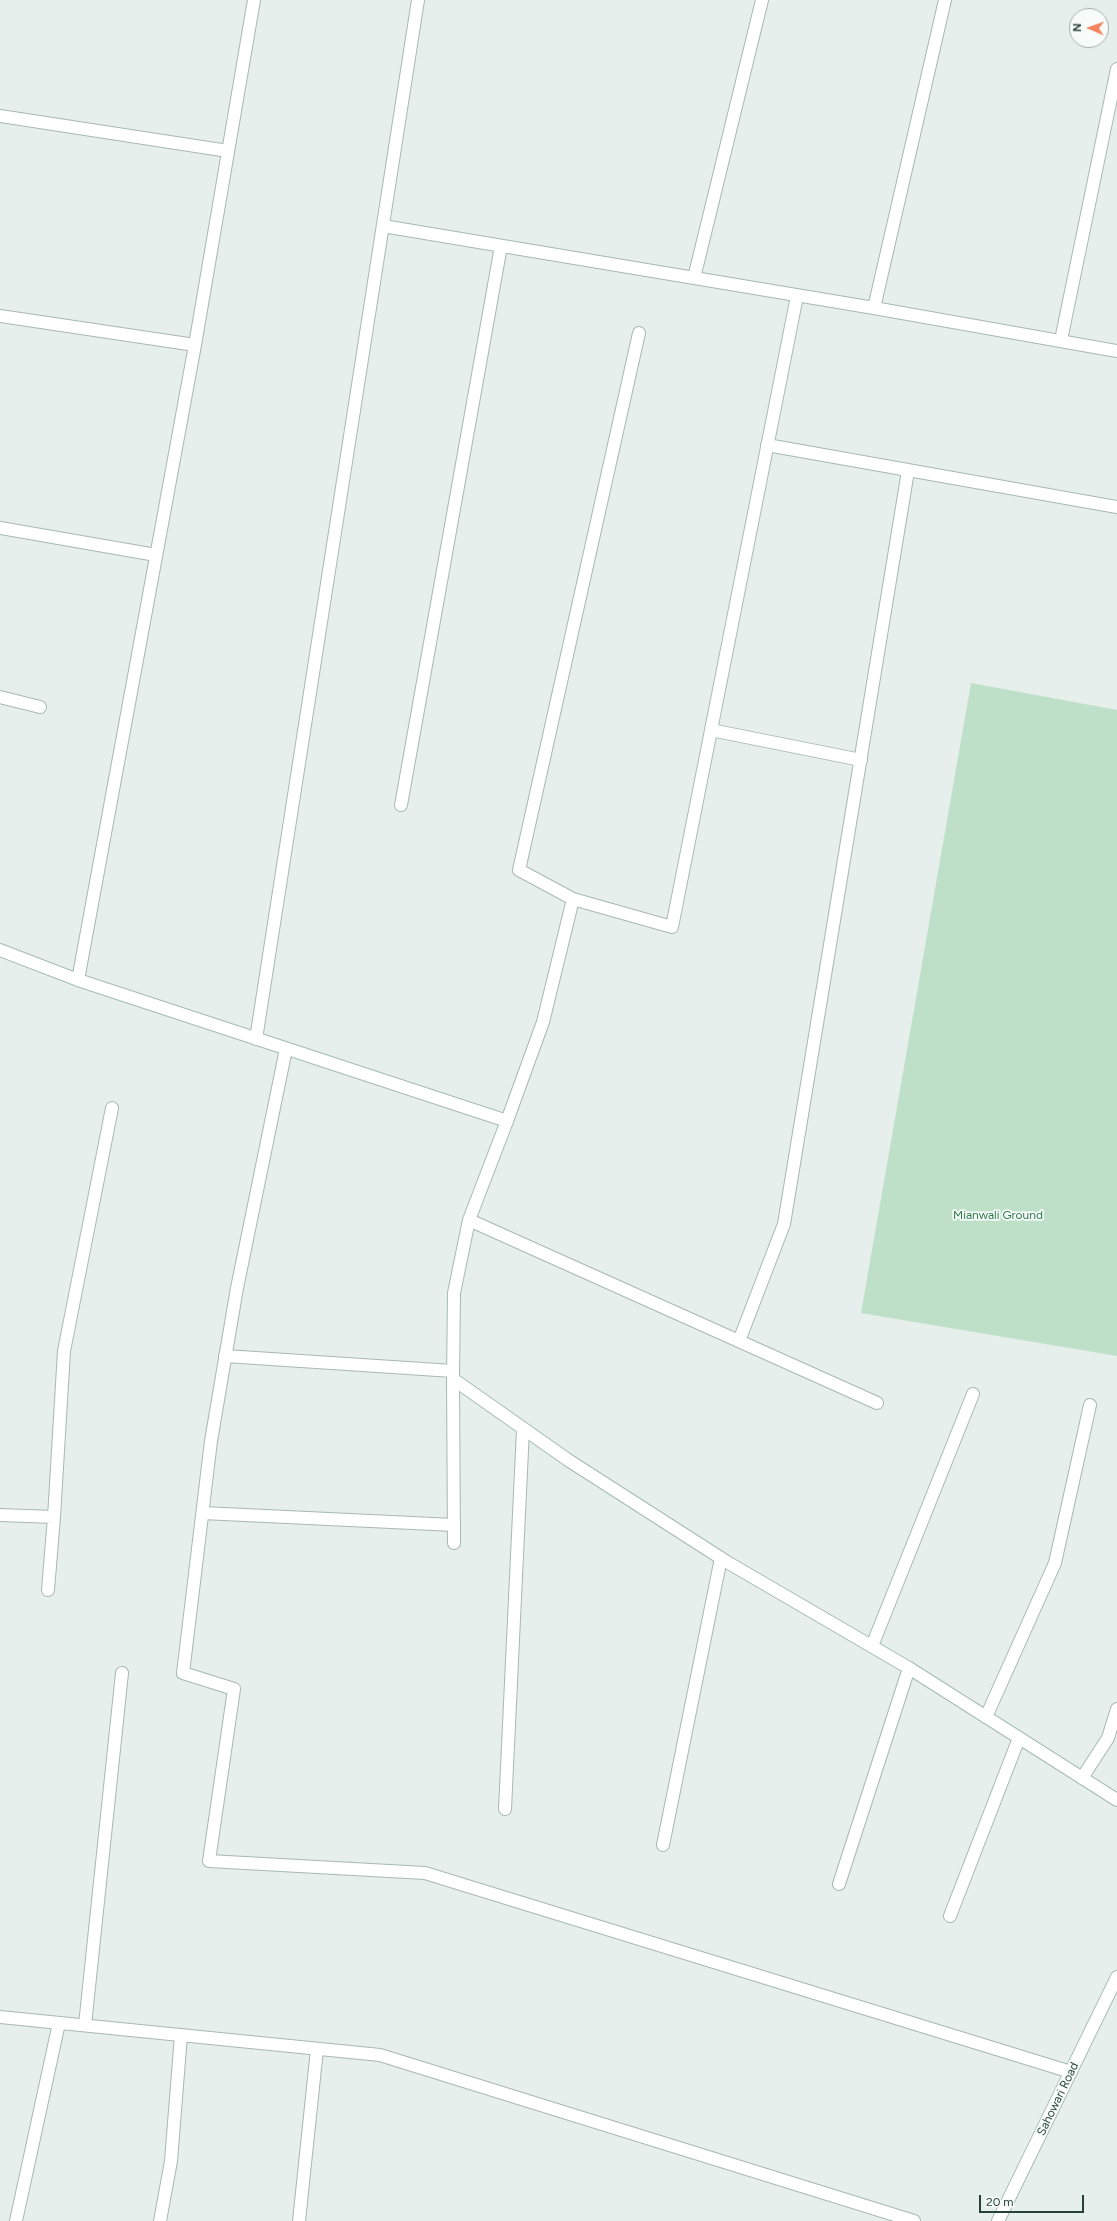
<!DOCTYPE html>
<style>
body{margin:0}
#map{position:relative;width:1117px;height:2221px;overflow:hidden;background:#e6efeb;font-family:Figtree,sans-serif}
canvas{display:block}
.north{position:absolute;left:1069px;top:8px;width:40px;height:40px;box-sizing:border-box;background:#f7fbf9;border:1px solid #a3b1ad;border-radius:50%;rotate:272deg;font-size:11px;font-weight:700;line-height:16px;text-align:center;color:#24423a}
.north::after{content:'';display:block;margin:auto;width:14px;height:18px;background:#f4845f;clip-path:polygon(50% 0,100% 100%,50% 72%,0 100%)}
.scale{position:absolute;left:979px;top:2195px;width:105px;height:18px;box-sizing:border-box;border:2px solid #24423a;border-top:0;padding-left:5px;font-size:12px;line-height:14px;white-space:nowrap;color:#24423a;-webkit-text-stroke:3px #f7fbf9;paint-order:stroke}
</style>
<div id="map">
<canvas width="1117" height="2221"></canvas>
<div class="north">N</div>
<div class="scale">20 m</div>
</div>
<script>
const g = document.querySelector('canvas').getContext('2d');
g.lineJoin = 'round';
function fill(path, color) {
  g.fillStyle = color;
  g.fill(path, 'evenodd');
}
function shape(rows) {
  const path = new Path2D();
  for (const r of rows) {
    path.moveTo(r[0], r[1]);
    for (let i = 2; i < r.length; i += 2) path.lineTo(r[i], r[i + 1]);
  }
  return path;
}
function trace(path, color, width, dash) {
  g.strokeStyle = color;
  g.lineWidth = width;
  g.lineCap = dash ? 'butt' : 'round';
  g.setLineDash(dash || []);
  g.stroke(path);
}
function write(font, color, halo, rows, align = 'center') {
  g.font = font + ' Figtree,sans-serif';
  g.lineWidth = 3.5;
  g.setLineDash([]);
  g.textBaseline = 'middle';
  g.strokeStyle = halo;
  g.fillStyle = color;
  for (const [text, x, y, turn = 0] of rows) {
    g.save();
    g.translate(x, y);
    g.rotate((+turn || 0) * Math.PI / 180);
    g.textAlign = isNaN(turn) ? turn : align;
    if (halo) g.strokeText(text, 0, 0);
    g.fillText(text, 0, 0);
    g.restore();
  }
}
const green = shape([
 [971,683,1117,710,1117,1356,861,1313]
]);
const lane = shape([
 [225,1356,453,1371],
 [203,1513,454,1525],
 [1082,1778,1108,1738,1117,1709]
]);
const street = shape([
 [0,116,228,151],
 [383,226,874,308,1117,351],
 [694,278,762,0],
 [874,308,945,0],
 [0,316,195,345],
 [639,333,519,870,573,899,672,927,797,296],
 [1061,340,1117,69],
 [767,445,1117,507],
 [0,528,156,555],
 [0,697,40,707],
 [711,730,861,760],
 [401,805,501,246],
 [78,980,195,345,254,0],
 [256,1039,418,0],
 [286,1049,237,1288,211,1441,183,1673,234,1689,209,1861,425,1873,1071,2072],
 [507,1121,543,1022,573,899],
 [469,1220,877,1403],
 [739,1341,784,1224,908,471],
 [453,1379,454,1543],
 [0,1515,54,1517,48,1590],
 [54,1517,64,1351,112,1108],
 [872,1646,973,1394],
 [986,1717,1055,1563,1090,1405],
 [505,1809,523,1429],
 [663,1845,721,1558],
 [839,1884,909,1668],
 [950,1916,1019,1738],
 [0,2017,380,2055,914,2221],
 [85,2025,122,1673],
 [16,2221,59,2023],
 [160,2221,171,2161,181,2035],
 [299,2221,317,2049]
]);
const secondary = shape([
 [0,950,78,980,507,1121,469,1220,454,1293,453,1379,568,1460,727,1562,909,1668,1117,1800],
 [998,2221,1117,1977]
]);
const parkNames = [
 ["Mianwali Ground",998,1215]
];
const streetNames = [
 ["Sahowari Road",1058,2099,-64]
];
fill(green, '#bfe0c8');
trace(lane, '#a8b8b2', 14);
trace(street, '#a8b8b2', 14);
trace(secondary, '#a4bbb3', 14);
trace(lane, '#fff', 12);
trace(street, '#fff', 12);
trace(secondary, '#fff', 12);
write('12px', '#2d7a4b', '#f7fbf9', parkNames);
write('12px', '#24423a', '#f7fbf9', streetNames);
</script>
